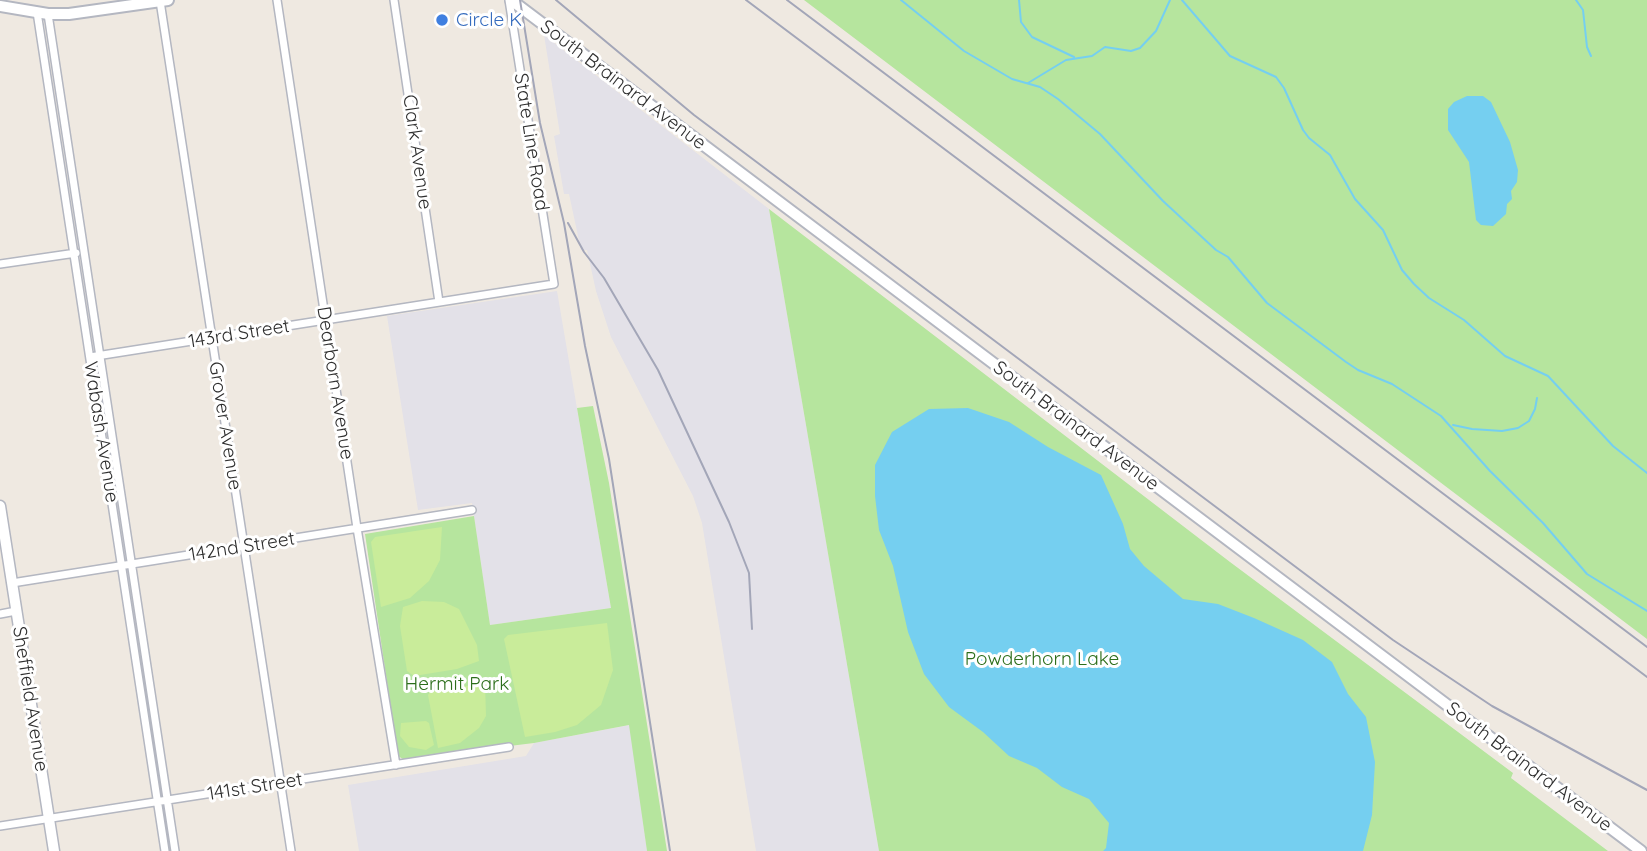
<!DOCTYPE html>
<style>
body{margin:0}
canvas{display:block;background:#efe9e1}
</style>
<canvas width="1647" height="851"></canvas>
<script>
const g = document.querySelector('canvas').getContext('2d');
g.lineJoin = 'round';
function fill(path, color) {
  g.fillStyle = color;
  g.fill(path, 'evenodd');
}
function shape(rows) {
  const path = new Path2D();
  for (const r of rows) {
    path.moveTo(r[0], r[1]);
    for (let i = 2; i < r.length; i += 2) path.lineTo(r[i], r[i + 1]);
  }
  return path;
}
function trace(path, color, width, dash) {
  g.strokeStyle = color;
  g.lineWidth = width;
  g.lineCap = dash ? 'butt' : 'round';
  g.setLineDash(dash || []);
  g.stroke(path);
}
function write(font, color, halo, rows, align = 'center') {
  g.font = font + ' Quicksand,sans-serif';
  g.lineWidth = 6;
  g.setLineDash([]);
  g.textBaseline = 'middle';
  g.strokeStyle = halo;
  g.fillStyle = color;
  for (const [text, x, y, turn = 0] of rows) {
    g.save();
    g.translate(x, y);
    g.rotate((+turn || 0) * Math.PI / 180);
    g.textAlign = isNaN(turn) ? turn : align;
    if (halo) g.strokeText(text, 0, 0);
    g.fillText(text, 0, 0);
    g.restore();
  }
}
const industrial = shape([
 [544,35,769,209,879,851,756,851,702,523,693,496,611,337,596,291,587,250,581,250,569,194,564,194,554,136,560,134],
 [557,291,611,608,490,625,472,503,418,510,387,316],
 [630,725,647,851,359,851,348,785,526,756,534,743]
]);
const green = shape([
 [804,0,1647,0,1647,639],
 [769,209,1230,562,1513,773,1511,778,1608,851,879,851],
 [593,406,609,483,667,851,647,851,629,725,534,743,403,759,398,756,365,534,474,516,490,625,611,608,577,408]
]);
const pitch = shape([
 [442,527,440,560,429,581,410,598,381,607,371,542,375,537],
 [422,601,444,602,459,609,477,645,479,661,457,669,414,676,407,671,400,626,403,607],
 [607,623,613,670,601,705,577,725,555,732,525,737,504,639,508,635],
 [485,683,486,716,479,728,460,743,438,748,428,695,430,692],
 [426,721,429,723,434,745,426,750,409,747,400,736,401,723]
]);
const water = shape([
 [1467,96,1483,96,1491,102,1510,142,1518,170,1517,182,1511,191,1512,199,1507,204,1506,214,1493,226,1481,225,1476,220,1469,162,1448,130,1448,109,1454,102],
 [968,408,1009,422,1048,447,1101,475,1123,524,1130,549,1144,566,1183,599,1218,604,1254,618,1303,640,1332,662,1348,694,1366,717,1375,762,1372,815,1363,851,1103,851,1106,848,1109,823,1089,799,1062,787,1037,768,1009,756,983,732,949,707,924,674,908,632,893,566,879,530,875,496,875,465,892,432,929,409]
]);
const stream = shape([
 [901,0,964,51,1012,79,1040,87,1058,99,1100,134,1163,201,1216,250,1228,257,1267,303,1346,362,1358,370,1392,384,1441,416,1490,471,1543,523,1587,574,1647,611],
 [1019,0,1021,22,1032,37,1074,57],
 [1182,0,1230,56,1276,77,1284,88,1303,130,1309,138,1330,155,1355,199,1383,230,1402,270,1414,284,1429,298,1464,320,1505,356,1548,376,1613,446,1647,473],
 [1576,0,1583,10,1587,47,1591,56],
 [1028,83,1066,60,1092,56,1105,47,1131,51,1140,48,1156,31,1170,0],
 [1453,425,1472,429,1502,431,1518,428,1529,421,1535,409,1537,398]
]);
const minor = shape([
 [277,0,357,528,396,765],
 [394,0,439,302],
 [160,1,291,851],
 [37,12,165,851],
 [48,14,175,851],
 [0,264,76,253],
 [90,357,554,284,509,0],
 [12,583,472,510],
 [0,614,16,611],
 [0,826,509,747]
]);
const tertiary = shape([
 [0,506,54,851]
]);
const secondary = shape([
 [511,0,1641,851],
 [0,6,48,14,69,14,168,0]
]);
const rail = shape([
 [520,0,540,123,564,223,585,346,609,459,670,851],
 [556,0,694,115,1393,640,1492,706,1647,790],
 [746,0,1647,677],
 [787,0,1647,647],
 [568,223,584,252,604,278,658,370,729,522,749,573,752,629]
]);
const markers = [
 [442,20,7,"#3f7fe0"]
];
const shopNames = [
 ["Circle K",456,20]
];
const streetNames = [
 ["South Brainard Avenue",623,85,37],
 ["State Line Road",531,142,81],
 ["Clark Avenue",417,152,82],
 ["143rd Street",239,334,-9],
 ["Dearborn Avenue",335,383,81],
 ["Grover Avenue",225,426,81],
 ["South Brainard Avenue",1076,426,37],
 ["Wabash Avenue",101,432,81],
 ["142nd Street",242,547,-9],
 ["Sheffield Avenue",30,699,81],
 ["South Brainard Avenue",1529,767,37],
 ["141st Street",255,787,-9]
];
const parkNames = [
 ["Powderhorn Lake",1042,659],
 ["Hermit Park",457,684]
];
fill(industrial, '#e3e1e8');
fill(green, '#b6e59e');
fill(pitch, '#c9ec9a');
fill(water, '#75cff0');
trace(stream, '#75cff0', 2);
trace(minor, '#b4b7c1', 10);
trace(tertiary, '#b4b7c1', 13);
trace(secondary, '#b4b7c1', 14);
trace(minor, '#fff', 7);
trace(tertiary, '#fff', 10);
trace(secondary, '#fff', 10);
trace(rail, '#a3a6b8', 2);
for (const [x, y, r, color] of markers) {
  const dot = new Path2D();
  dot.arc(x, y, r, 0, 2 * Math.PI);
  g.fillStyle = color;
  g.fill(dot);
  trace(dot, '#fff', 2.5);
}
write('19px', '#366cbe', '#fff', shopNames, 'left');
write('19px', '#2e2e2e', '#fff', streetNames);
write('19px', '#2c6e1b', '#fff', parkNames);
</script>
